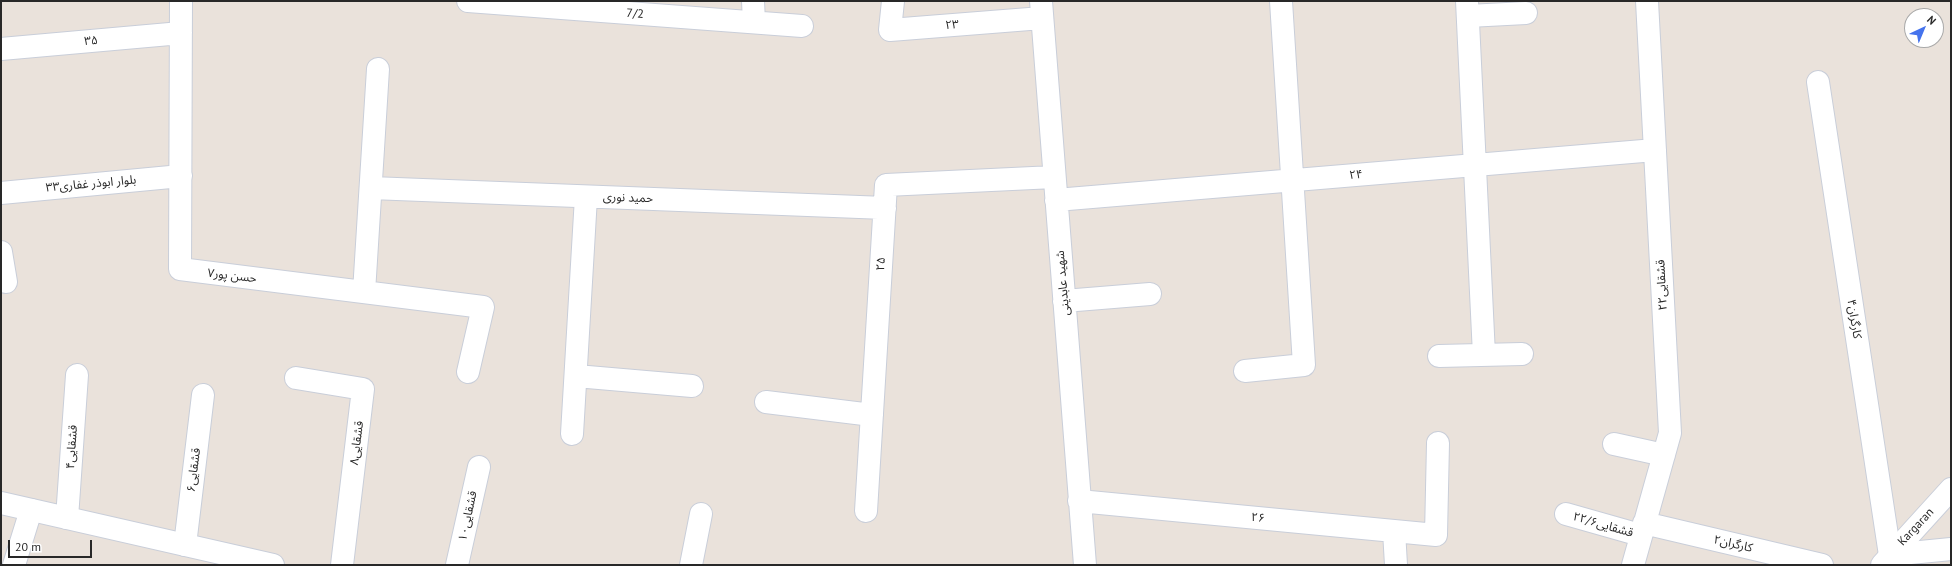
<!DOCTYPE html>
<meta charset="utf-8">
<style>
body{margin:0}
#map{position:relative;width:1952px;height:566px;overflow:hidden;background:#eae2db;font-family:"PT Sans",sans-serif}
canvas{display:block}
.frame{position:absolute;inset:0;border:2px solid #282828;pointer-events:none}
.north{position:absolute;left:1904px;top:8px;width:40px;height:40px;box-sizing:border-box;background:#fff;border:1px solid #a9a9a9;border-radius:50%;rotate:44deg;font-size:11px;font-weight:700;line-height:16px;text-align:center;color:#282828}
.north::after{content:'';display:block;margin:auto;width:14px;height:18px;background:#4573ed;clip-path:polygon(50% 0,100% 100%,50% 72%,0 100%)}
.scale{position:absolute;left:8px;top:540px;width:84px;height:18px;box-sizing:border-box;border:2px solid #282828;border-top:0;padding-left:5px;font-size:12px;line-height:14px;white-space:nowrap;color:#282828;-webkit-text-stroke:3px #fff;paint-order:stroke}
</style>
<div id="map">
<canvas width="1952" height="566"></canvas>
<div class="frame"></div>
<div class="north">N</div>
<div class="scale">20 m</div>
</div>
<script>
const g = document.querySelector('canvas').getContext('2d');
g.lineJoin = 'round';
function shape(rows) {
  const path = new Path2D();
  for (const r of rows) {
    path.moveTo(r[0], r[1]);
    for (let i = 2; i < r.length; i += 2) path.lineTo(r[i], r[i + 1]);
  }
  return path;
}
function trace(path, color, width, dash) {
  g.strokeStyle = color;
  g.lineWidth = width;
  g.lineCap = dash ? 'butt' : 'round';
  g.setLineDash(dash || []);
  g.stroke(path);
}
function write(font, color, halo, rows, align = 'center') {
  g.font = font + ' "PT Sans","Noto Sans Arabic",sans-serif';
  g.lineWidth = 3.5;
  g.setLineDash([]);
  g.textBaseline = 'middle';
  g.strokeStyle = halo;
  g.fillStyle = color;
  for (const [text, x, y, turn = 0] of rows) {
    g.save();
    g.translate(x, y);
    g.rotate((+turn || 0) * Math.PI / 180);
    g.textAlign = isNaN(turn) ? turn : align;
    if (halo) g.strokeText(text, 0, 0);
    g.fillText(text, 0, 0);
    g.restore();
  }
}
const street = shape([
 [181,1,180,269,483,307,468,372],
 [468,1,802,26],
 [753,1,754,22],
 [893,1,890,30,1042,18],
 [1041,1,1085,565],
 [1467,1,1484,355],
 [1468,16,1526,13],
 [1,49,181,33],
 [1818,82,1890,555,1951,549],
 [371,188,885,208],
 [1,193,181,176],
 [1056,200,1655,150],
 [1,252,6,282],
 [364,292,378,69],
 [1064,301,1150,294],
 [1439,356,1522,354],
 [1245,371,1304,365,1281,1],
 [576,376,692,386],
 [296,378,363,389,342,565],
 [766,402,872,415],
 [572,434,586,197],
 [1614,444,1664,455],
 [1079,501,1436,535,1438,443],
 [866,511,886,185,1054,177],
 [1566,514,1640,535],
 [67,518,77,375],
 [1644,523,1822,565],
 [1394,531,1396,565],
 [185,545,203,395],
 [14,565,31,510],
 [457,565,479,467],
 [691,565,701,514],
 [1633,565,1670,433,1647,1]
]);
const secondary = shape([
 [1,503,273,565],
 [1882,565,1951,489]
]);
const streetNames = [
 ["7/2",635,14,4],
 ["۲۳",952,25,-4],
 ["۳۵",91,41,-5],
 ["۲۴",1356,175,-5],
 ["بلوار ابوذر غفاری۳۳",91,184,-5],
 ["حمید نوری",628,198,2],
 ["۲۵",881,264,-86],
 ["حسن پور۷",232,276,7],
 ["شهید عابدینی",1063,283,-95],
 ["۲۲قشقایی",1662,285,-93],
 ["کارگران۴",1854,319,81],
 ["۸قشقایی",357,443,-83],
 ["۴قشقایی",72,447,-86],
 ["۶قشقایی",194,470,-83],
 ["۱۰قشقایی",468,516,-78],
 ["۲۶",1258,518,5],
 ["۲۲/۶قشقایی",1603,525,16],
 ["Kargaran",1916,527,-47],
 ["کارگران۲",1733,544,13]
];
trace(street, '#c9ced9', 24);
trace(secondary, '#c9ced9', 24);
trace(street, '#fff', 22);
trace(secondary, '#fff', 22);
write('12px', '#282828', '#fff', streetNames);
</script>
